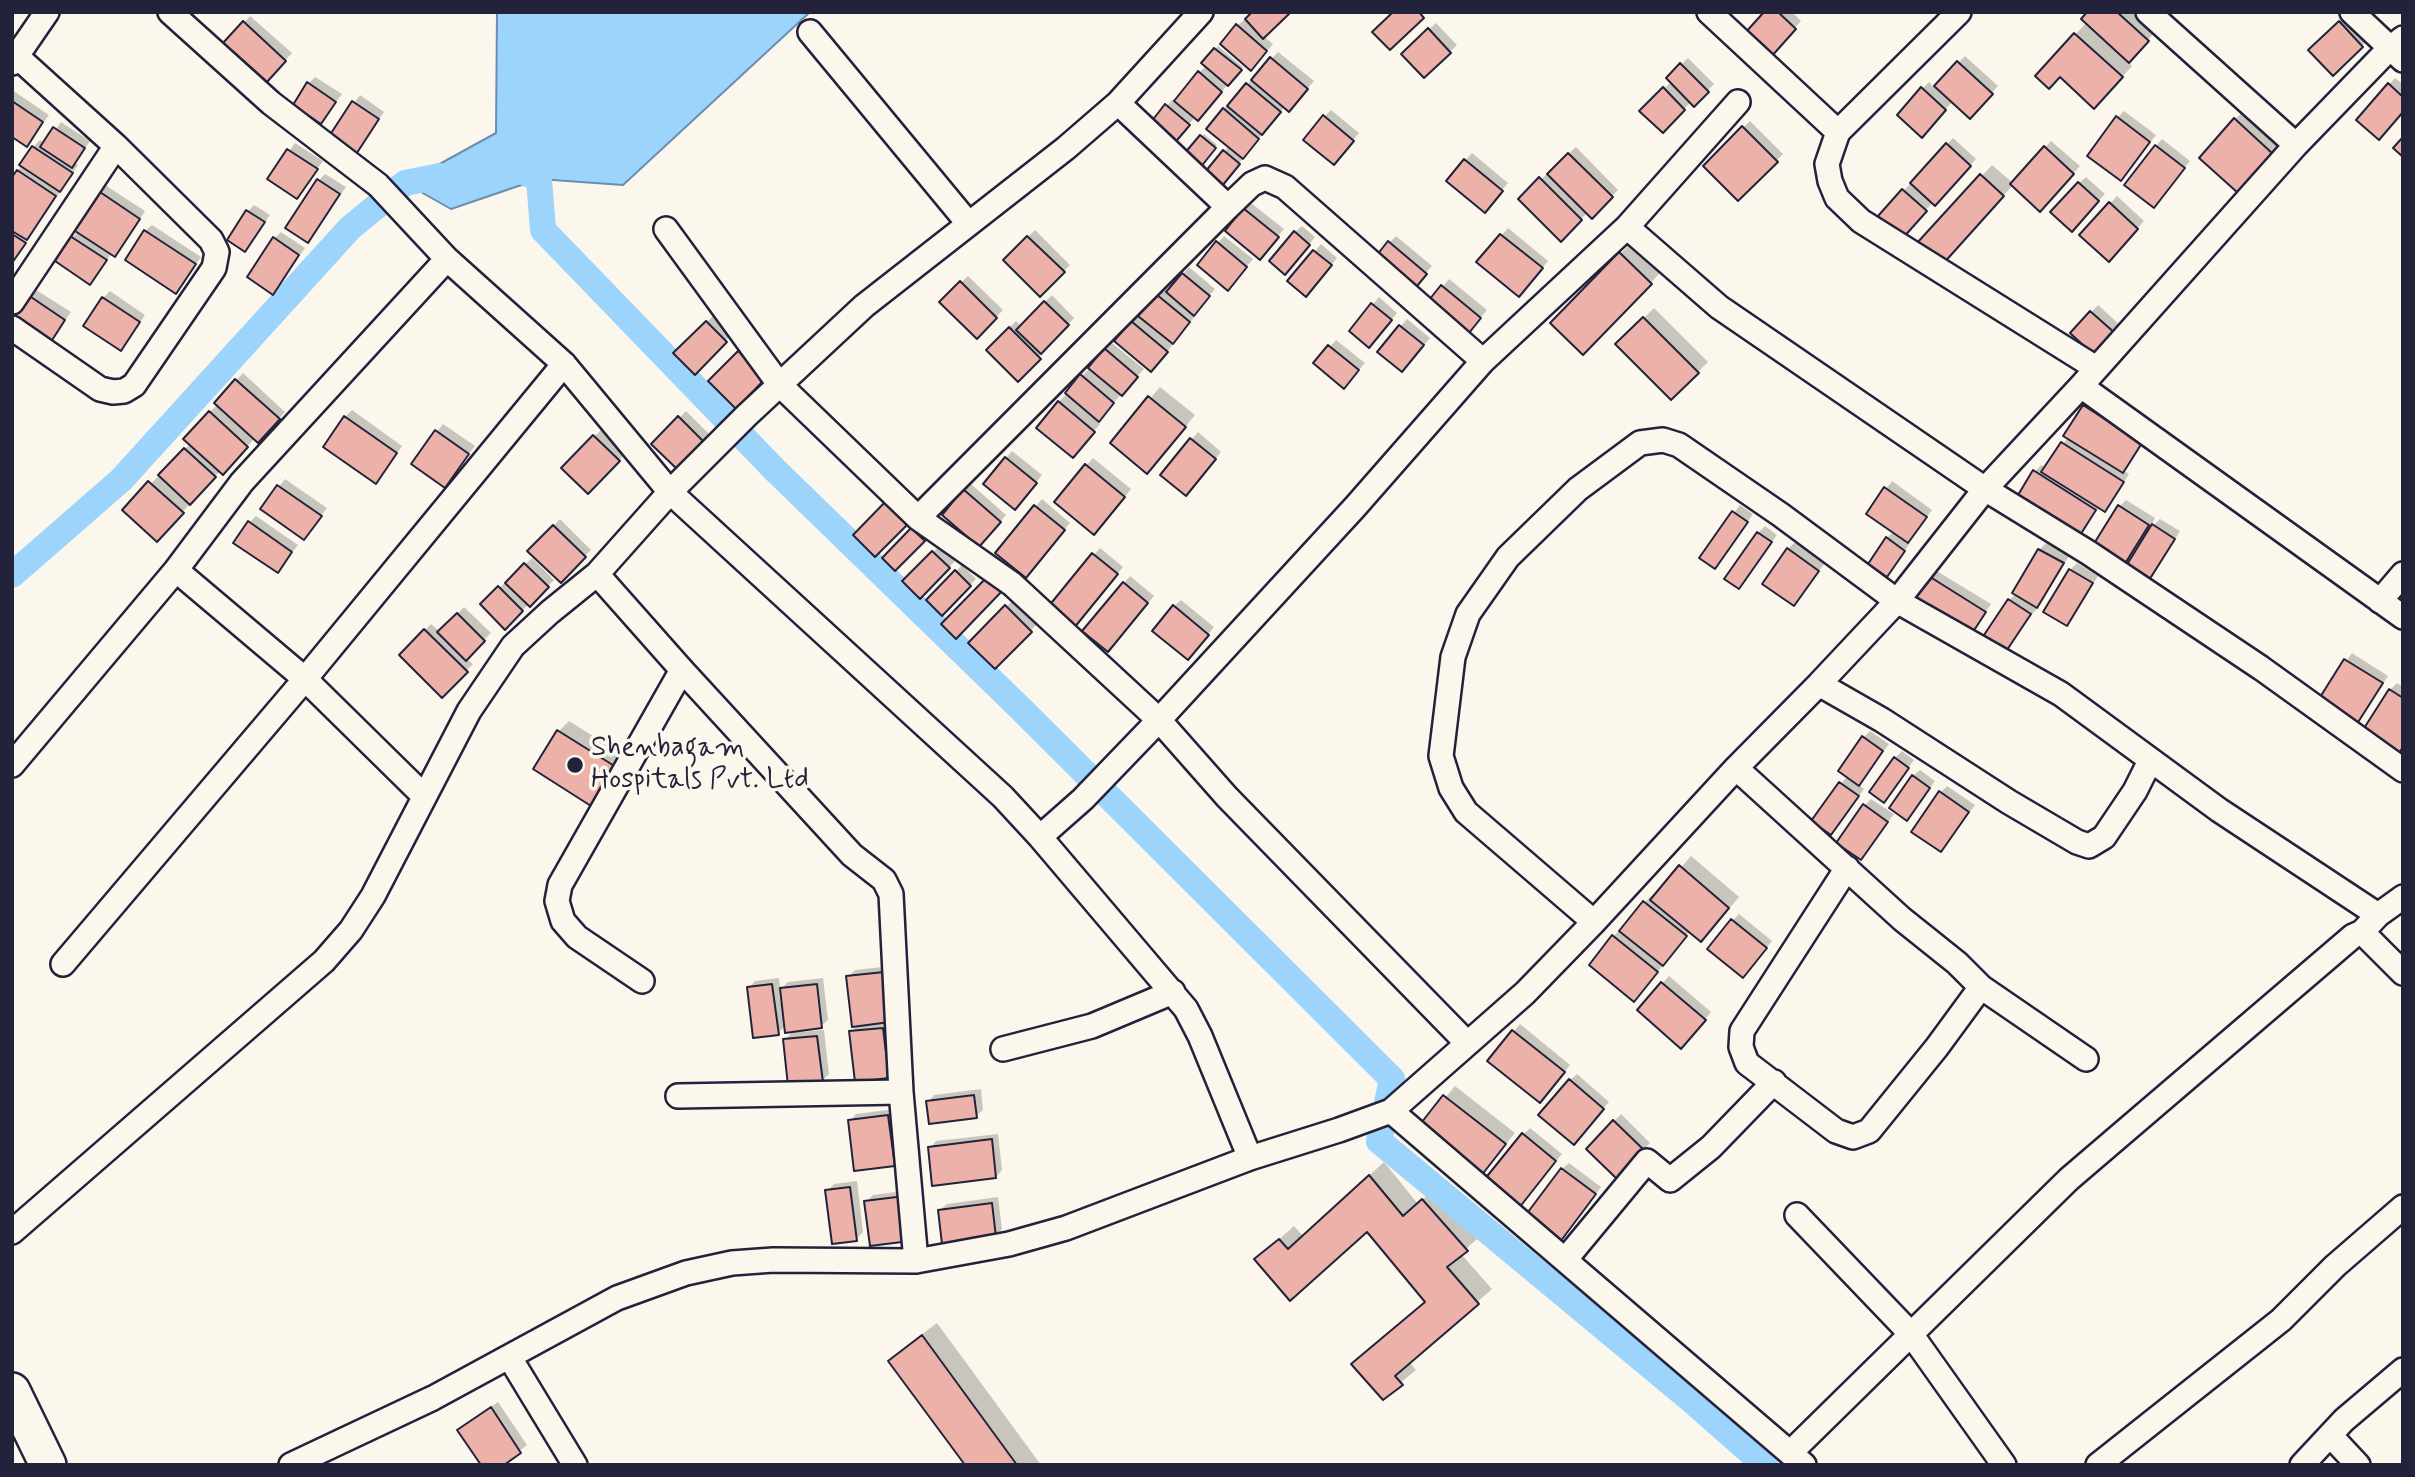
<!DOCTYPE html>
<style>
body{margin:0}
#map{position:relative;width:2415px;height:1477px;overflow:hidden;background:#fbf7ec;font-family:Mynerve,sans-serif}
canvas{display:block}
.frame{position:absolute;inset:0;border:14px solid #22223b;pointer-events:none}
</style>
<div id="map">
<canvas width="2415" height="1477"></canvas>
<div class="frame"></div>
</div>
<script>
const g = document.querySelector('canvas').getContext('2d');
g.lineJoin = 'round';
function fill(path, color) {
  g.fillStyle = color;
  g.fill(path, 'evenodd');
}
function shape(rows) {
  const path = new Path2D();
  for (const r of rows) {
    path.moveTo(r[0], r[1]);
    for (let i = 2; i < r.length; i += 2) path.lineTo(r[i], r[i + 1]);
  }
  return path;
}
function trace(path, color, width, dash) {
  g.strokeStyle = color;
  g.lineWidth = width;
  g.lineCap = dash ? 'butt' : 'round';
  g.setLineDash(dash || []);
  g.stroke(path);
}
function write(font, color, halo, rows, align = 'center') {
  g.font = font + ' Mynerve,sans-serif';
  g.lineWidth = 7;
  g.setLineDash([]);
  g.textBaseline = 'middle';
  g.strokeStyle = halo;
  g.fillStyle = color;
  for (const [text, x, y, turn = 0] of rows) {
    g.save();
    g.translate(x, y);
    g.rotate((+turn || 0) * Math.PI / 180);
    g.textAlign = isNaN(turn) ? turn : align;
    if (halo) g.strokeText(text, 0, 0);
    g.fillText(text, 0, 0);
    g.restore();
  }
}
const water = shape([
 [497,12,810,12,623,185,539,179,451,209,405,183,496,133,497,12]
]);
const shadow = shape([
 [1254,12,1263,36,1273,44,1258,62,1237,26],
 [1767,12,1792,12,1801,21,1777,48],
 [2090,12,2131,12,2154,33,2128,62,2132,66,2105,96,2061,75,2037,76,2087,22],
 [250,16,292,53,273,73,244,23],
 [2346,16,2369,39,2333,74,2311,50],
 [1436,23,1457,45,1424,76,1403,54],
 [1218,46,1243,67,1204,112,1195,117,1179,137,1167,106,1173,99,1176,101,1206,65,1204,63],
 [1278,52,1314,81,1295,103,1285,106,1224,182,1203,177,1229,146,1224,109],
 [1965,56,1998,86,1970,117,1953,101,1928,129,1922,89,1929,82,1935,88],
 [1688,58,1714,84,1694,105,1691,102,1663,131,1642,111,1671,82,1668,78],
 [315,77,342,94,321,122,309,83],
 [2395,78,2403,84,2403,111,2389,85],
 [12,90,49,115,27,144,12,135],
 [360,95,384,112,352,157,328,140],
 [1331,110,1359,133,1340,156,1324,117],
 [2124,111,2156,135,2121,179,2118,117],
 [2242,113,2279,146,2245,184,2235,119],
 [1750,121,1783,154,1738,199,1705,166],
 [61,122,90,141,75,163,78,165,12,264,12,180,33,147,40,140,45,144],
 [1204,134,1217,145,1200,165,1187,154],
 [1953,138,1976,159,1941,197,1933,202,1908,230,1880,216],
 [2162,139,2190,161,2160,199,2156,146],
 [2051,141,2080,166,2047,203,2013,185,1952,252,1920,243,1992,165,2013,183],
 [295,143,323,161,297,197,269,178],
 [1576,147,1618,190,1592,216,1588,212,1561,240,1520,199],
 [1472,153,1508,183,1491,204,1448,181],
 [325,174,346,187,308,241,319,180],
 [2086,177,2105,194,2079,223,2079,183],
 [105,185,145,211,121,248,114,255,112,253,90,283,72,238,78,231,98,191],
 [2117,196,2144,221,2115,253,2081,235],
 [1251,203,1284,229,1266,251,1245,210],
 [254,205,270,215,245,250,248,211],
 [152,225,201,257,176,292,145,231],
 [1302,226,1315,237,1292,266,1295,232],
 [1508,228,1548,261,1525,288,1479,262],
 [1035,230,1070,265,1040,294,1005,260],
 [281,232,305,248,273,292,274,239],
 [1224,236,1253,259,1234,282,1218,243],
 [1396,236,1432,266,1418,283,1389,243],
 [1631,243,1661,272,1583,353,1552,323],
 [1321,244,1337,258,1312,288,1290,281],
 [1189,267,1215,289,1194,313,1196,315,1158,363,1132,322,1164,289,1168,292],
 [968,276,1003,310,977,337,941,302],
 [1449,279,1487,310,1471,329,1427,305],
 [36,290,71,312,47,346,29,296],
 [110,291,145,315,121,349,103,298],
 [1052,295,1074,318,1018,380,988,350,1016,321,1021,326],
 [1379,297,1397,313,1376,339,1351,331],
 [2098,305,2121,326,2096,354,2072,333],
 [1654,308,1708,362,1671,398,1618,344],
 [714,315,732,334,695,372,676,353],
 [1407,319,1430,338,1409,363,1380,351],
 [1336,340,1365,363,1351,380,1316,363],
 [1112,343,1144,369,1097,421,1100,424,1079,449,1059,402],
 [243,373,285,412,258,441,255,438,223,473,220,471,157,540,125,510,191,443,210,412,218,404,216,402],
 [1160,387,1195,415,1157,461,1112,443],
 [2091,400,2147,436,2123,470,2129,474,2111,503,2104,510,2099,507,2077,537,2035,472,2041,465,2046,468,2068,437,2084,406],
 [352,410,402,446,382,475,345,417],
 [686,411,710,435,678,468,654,444],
 [443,424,475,446,445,485,413,463],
 [601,430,625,454,588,492,563,468],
 [1198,432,1221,452,1192,487,1162,474],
 [1012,451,1042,475,1021,501,1006,458],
 [1093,458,1131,489,1101,526,1056,501],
 [285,479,327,508,304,538,262,509],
 [1892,481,1932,510,1908,542,1910,543,1893,568,1887,538,1894,531,1868,513],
 [971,484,1006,515,986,538,964,491],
 [1042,499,1070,523,1032,569,998,552],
 [2126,500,2155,518,2149,530,2160,519,2180,531,2153,576,2146,583,2133,556,2121,568,2119,507],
 [1740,505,1753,514,1721,560,1701,558],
 [256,516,298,545,277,571,250,522],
 [560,519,591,550,561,580,530,550],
 [919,522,930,533,895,569,884,558],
 [1765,526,1777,535,1739,587,1758,533],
 [1795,542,1825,563,1794,604,1788,549],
 [2046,543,2069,556,2043,600,2005,651,2009,600,2016,594,2039,550],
 [940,545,955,561,920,596,905,581],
 [1100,548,1123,567,1080,619,1094,555],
 [532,558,554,580,505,627,482,604],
 [2077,563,2098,576,2073,617,2066,624,2070,570],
 [962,565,976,579,942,614,928,600],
 [1935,570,1991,604,1969,636,1913,601],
 [1130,576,1154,596,1114,643,1124,583],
 [1013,600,1037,624,995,667,971,643],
 [1181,600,1214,627,1195,651,1174,606],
 [464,607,491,633,466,658,473,664,442,695,401,655,431,624,440,632],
 [2352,653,2388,676,2355,724,2319,701],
 [2397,683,2403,687,2403,748,2397,754,2390,690],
 [569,721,625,756,601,794,591,804,559,731],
 [1870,731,1889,744,1858,784,1864,789,1831,833,1813,820,1848,775,1863,738],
 [1902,751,1914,760,1884,801,1895,758],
 [1920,770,1935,781,1907,819,1913,776],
 [1947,786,1975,805,1941,850,1941,792],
 [1871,799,1894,814,1861,858,1865,805],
 [1691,856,1739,897,1711,930,1690,931,1641,993,1614,936,1651,896,1654,898],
 [1739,914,1772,941,1749,969,1732,921],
 [891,966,895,1070,888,1076,851,1032,859,1024,848,977,855,970],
 [1669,976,1711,1012,1688,1040,1639,1010],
 [779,978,780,990,788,982,823,978,828,1020,821,1026,799,1029,800,1032,824,1030,829,1074,822,1081,784,1040,795,1030,786,1025,778,1033,749,988,755,981],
 [1520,1024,1570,1065,1547,1094,1490,1061],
 [1577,1074,1609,1102,1580,1136,1570,1080],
 [1455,1086,1515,1133,1481,1174,1421,1127],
 [981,1089,983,1110,976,1116,928,1102,934,1095],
 [895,1109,900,1158,894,1165,850,1121,856,1114],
 [1621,1114,1650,1143,1617,1177,1588,1149],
 [1530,1128,1562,1154,1525,1199,1523,1135],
 [998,1134,1002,1170,996,1177,930,1148,936,1141],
 [1384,1162,1418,1204,1437,1186,1481,1235,1461,1254,1492,1289,1409,1362,1416,1370,1383,1397,1353,1364,1427,1300,1367,1229,1257,1259,1294,1226,1303,1236],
 [1569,1163,1601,1187,1557,1244,1562,1169],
 [857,1181,863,1232,856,1239,827,1191,834,1184],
 [911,1190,916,1232,866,1202,873,1195],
 [998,1197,1002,1229,995,1236,940,1210,947,1204],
 [937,1323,1041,1465,967,1465,891,1361,905,1347],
 [498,1402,527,1445,501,1465,460,1430]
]);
const canal = shape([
 [508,165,539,179,543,230,775,470,1021,709,1392,1079,1379,1141,1691,1400,1765,1465],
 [12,575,121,480,350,228,405,183,440,176]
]);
const building = shape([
 [1252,12,1291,12,1263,39,1245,19,1252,12],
 [1393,12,1419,12,1424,18,1390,50,1372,32,1393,12],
 [1764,12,1778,12,1796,29,1771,57,1745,33,1764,12],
 [2087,12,2117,12,2149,41,2129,63,2081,19,2087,12],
 [243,21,286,61,267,82,223,43,243,21],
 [2339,21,2363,47,2333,76,2308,50,2339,21],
 [1236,24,1267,51,1251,71,1220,44,1236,24],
 [1428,28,1451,53,1424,78,1401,54,1428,28],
 [2074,33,2123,77,2094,109,2060,77,2049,89,2035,76,2074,33],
 [1214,48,1242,70,1228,86,1201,63,1214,48],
 [1270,57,1308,89,1289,112,1251,80,1270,57],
 [1957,61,1993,94,1970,119,1934,86,1957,61],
 [1680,63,1709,92,1694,107,1666,78,1680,63],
 [1198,71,1222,92,1198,121,1174,101,1198,71],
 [307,82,336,102,321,124,293,105,307,82],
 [1246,83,1281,112,1262,135,1227,106,1246,83],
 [2388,83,2403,97,2403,112,2379,140,2356,120,2388,83],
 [1663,87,1685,110,1663,133,1639,111,1663,87],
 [1921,87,1946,110,1922,138,1897,115,1921,87],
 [12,101,43,122,27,147,12,137,12,101],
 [352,101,379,119,353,159,326,141,352,101],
 [1165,104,1190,125,1172,146,1148,126,1165,104],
 [1223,108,1259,139,1243,159,1206,129,1223,108],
 [1323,115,1354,141,1334,165,1303,140,1323,115],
 [2116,116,2150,142,2121,181,2087,156,2116,116],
 [2234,118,2273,154,2238,193,2199,158,2234,118],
 [1742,126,1778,162,1738,201,1703,166,1742,126],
 [53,127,85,148,72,168,40,147,53,127],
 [1200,135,1216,148,1200,168,1184,154,1200,135],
 [2403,137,2403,157,2393,148,2403,137],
 [1946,143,1971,166,1935,206,1910,183,1946,143],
 [2155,145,2185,168,2154,208,2124,185,2155,145],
 [32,146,73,173,60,192,19,165,32,146],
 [2044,146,2074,174,2040,212,2010,184,2044,146],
 [287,149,318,169,297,199,267,179,287,149],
 [1223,150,1240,164,1218,191,1201,177,1223,150],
 [1568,153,1613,197,1592,219,1547,174,1568,153],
 [1464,159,1503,191,1485,213,1446,181,1464,159],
 [17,170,56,196,27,240,12,231,12,177,17,170],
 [1980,174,2004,196,1942,265,1917,243,1980,174],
 [1539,177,1582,220,1561,242,1518,199,1539,177],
 [317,179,340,194,308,243,285,228,317,179],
 [2078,182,2099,201,2072,232,2050,212,2078,182],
 [1902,189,1927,211,1902,239,1878,216,1902,189],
 [97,190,140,219,115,257,72,229,97,190],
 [2109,202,2138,229,2109,262,2079,235,2109,202],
 [1243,208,1279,237,1260,260,1225,231,1243,208],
 [246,210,265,222,245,252,227,240,246,210],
 [144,230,196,264,176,294,125,260,144,230],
 [1294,231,1310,245,1285,275,1269,261,1294,231],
 [12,234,26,243,12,263,12,234],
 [1500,234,1543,268,1519,297,1476,262,1500,234],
 [70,236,107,260,90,285,55,261,70,236],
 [1027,236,1065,272,1040,297,1003,260,1027,236],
 [273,237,299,255,273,295,247,277,273,237],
 [1216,241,1247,267,1228,291,1197,265,1216,241],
 [1388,241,1427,274,1412,292,1373,260,1388,241],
 [1313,250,1332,265,1306,297,1287,281,1313,250],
 [1619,252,1652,284,1583,355,1550,323,1619,252],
 [1182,273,1210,296,1194,316,1166,292,1182,273],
 [960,281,997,318,977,339,939,302,960,281],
 [1441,285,1481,318,1465,338,1425,305,1441,285],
 [1156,294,1190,322,1173,344,1138,316,1156,294],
 [28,295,65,320,47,348,12,319,28,295],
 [102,297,140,322,121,351,83,326,102,297],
 [1044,301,1069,325,1041,354,1016,330,1044,301],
 [1371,303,1392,320,1369,348,1349,331,1371,303],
 [2090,311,2116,334,2096,357,2070,333,2090,311],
 [1643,317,1699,373,1671,400,1615,344,1643,317],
 [706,321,727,342,695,375,673,353,706,321],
 [1131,321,1168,352,1151,372,1114,341,1131,321],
 [1399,325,1424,345,1402,372,1377,352,1399,325],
 [1009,327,1041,359,1018,382,986,350,1009,327],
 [1328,345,1359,370,1344,389,1313,363,1328,345],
 [1104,348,1138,377,1122,396,1088,368,1104,348],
 [738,351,766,378,736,409,708,381,738,351],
 [1080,374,1114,403,1099,422,1065,393,1080,374],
 [235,379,280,419,258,443,214,403,235,379],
 [1148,396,1186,427,1147,474,1110,443,1148,396],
 [1058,401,1095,432,1073,458,1036,428,1058,401],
 [2083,405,2142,443,2123,473,2063,436,2083,405],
 [209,411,248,447,223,475,183,439,209,411],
 [344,416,397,453,376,484,323,447,344,416],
 [678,416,705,443,678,470,651,444,678,416],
 [435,430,469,454,445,488,411,464,435,430],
 [593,435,620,461,588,494,561,468,593,435],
 [1190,438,1216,459,1186,496,1160,475,1190,438],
 [2061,442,2124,482,2105,512,2041,472,2061,442],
 [184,448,216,477,190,505,158,475,184,448],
 [1005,457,1037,483,1015,510,983,484,1005,457],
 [1085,464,1125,497,1094,535,1054,502,1085,464],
 [2033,470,2096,510,2077,540,2015,500,2033,470],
 [148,481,184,513,157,542,122,510,148,481],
 [277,485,322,516,304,540,260,509,277,485],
 [1884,487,1927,517,1908,543,1866,514,1884,487],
 [963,489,1001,522,979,547,942,515,963,489],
 [886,501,909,523,875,557,853,535,886,501],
 [1034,505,1065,530,1026,578,995,553,1034,505],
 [2118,505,2149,525,2121,570,2090,550,2118,505],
 [1732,511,1748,522,1715,569,1699,558,1732,511],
 [248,521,292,552,278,573,233,543,248,521],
 [2152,524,2175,539,2146,585,2123,571,2152,524],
 [553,525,586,557,561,583,527,551,553,525],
 [911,528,925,541,895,571,882,558,911,528],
 [1757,532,1772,542,1739,589,1724,579,1757,532],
 [1886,537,1905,551,1887,577,1868,564,1886,537],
 [1787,548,1819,571,1794,606,1762,584,1787,548],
 [2038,549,2064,563,2037,608,2012,593,2038,549],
 [932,551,950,568,920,599,902,581,932,551],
 [1092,553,1118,574,1074,628,1048,607,1092,553],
 [524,563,549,587,530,607,505,583,524,563],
 [2069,569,2093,583,2067,626,2043,612,2069,569],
 [955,570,971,586,942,616,926,600,955,570],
 [991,573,1005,588,956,639,941,624,991,573],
 [1927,575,1986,612,1969,638,1911,602,1927,575],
 [1123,582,1148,603,1108,652,1082,631,1123,582],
 [498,586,523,611,505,630,480,604,498,586],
 [2008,599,2031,614,2005,653,1982,638,2008,599],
 [1005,605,1032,632,995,669,968,643,1005,605],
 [1173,605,1209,635,1188,660,1152,631,1173,605],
 [457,613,485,641,466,661,437,632,457,613],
 [424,629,468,672,442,698,399,655,424,629],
 [2344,659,2383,683,2355,727,2317,702,2344,659],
 [2389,689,2403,698,2403,747,2397,756,2361,733,2389,689],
 [557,730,616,767,591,806,533,769,557,730],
 [1862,736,1883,751,1859,786,1838,771,1862,736],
 [1894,757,1909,768,1884,803,1869,792,1894,757],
 [1912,775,1930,788,1907,821,1889,808,1912,775],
 [1839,782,1859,796,1831,835,1811,821,1839,782],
 [1939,791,1969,812,1941,852,1911,832,1939,791],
 [1863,804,1888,822,1861,860,1836,843,1863,804],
 [1679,865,1729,908,1701,942,1650,900,1679,865],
 [1643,901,1687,936,1663,966,1619,931,1643,901],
 [1731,919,1767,948,1743,978,1707,949,1731,919],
 [1612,935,1658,972,1634,1002,1589,965,1612,935],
 [884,972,890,1022,852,1027,846,976,884,972],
 [1661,982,1706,1020,1681,1049,1637,1010,1661,982],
 [772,984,779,1035,753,1038,747,987,772,984],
 [817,984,822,1028,785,1033,780,988,817,984],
 [883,1028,889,1078,855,1082,849,1031,883,1028],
 [1512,1030,1565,1072,1540,1103,1487,1061,1512,1030],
 [817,1036,823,1082,788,1086,783,1039,817,1036],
 [1569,1079,1604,1109,1574,1145,1538,1115,1569,1079],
 [974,1095,977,1118,929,1124,926,1101,974,1095],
 [1443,1095,1506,1144,1481,1176,1418,1127,1443,1095],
 [888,1115,895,1166,854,1171,848,1120,888,1115],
 [1613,1120,1645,1151,1617,1179,1586,1149,1613,1120],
 [1522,1133,1556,1161,1519,1208,1484,1180,1522,1133],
 [992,1139,996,1178,932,1186,928,1147,992,1139],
 [1561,1168,1596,1194,1557,1246,1522,1220,1561,1168],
 [1369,1175,1403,1216,1422,1199,1468,1251,1447,1267,1479,1304,1395,1376,1403,1385,1383,1400,1351,1364,1425,1302,1367,1232,1290,1301,1254,1259,1279,1239,1288,1249,1369,1175],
 [850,1187,857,1241,832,1244,825,1190,850,1187],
 [905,1196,910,1241,870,1246,864,1201,905,1196],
 [992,1203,996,1237,942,1244,938,1210,992,1203],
 [922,1335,1017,1465,965,1465,888,1361,922,1335],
 [491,1407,521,1453,504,1465,481,1465,457,1430,491,1407]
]);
const minor = shape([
 [170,12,271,103,378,185,447,259,564,364,670,492,1003,797,1040,837,1186,1009,1200,1036,1250,1158],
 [1709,12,1838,132,1827,164,1830,181,1837,198,1861,221,2096,368],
 [2148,12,2296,145],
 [2352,12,2403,60],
 [810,32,968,223],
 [12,52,116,146,211,240,217,252,214,268,134,385,124,391,113,392,100,389,12,328],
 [12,63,47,12],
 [1118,103,1228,207],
 [1838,132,1959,12],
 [1627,227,1719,307,1985,489,2089,553,2261,668,2403,770],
 [666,229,779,384,918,518,1012,584,1159,720,1355,507,1483,361,1627,227,1738,102],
 [12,302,116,146],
 [2081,386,2403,617],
 [918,518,1228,207,1252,184,1265,178,1285,187,1483,361],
 [176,570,305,679,424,796],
 [597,574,682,670,852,855,884,880,891,894,901,1092,916,1261],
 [2380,601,2403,574],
 [1819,684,1882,720,2009,802,2077,842,2089,846,2104,837,2135,791,2150,761],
 [12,765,176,570,242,482,447,259],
 [1736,768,1902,919,1957,963,1981,987,2086,1059],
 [1040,837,1083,799,1159,720,1227,797,1467,1043],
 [1847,868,1742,1031,1741,1047,1747,1063,1836,1131,1853,1137,1869,1131,1937,1047,1981,987],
 [1594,922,1466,812,1451,788,1441,756,1453,657,1468,614,1508,557,1578,489,1640,443,1663,440,1679,445,1781,515,1897,601,2061,694,2219,810,2378,915],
 [2362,932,2403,973],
 [63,964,305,679,564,364],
 [642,981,577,937,563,921,557,901,560,885,682,670],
 [1003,1049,1092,1026,1173,992],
 [678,1096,901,1092],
 [1391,1111,1804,1465],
 [1797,1215,1911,1334,2004,1465],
 [12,1232,324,961,351,930,373,896,469,711,513,646,550,612,597,574,670,492,746,416,864,306,1066,148,1118,103,1201,12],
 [1565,1260,1647,1161,1670,1180,1711,1147,1774,1082],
 [510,1358,575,1465],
 [2330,1435,2358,1465],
 [1790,1453,2069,1179,2353,936,2362,932,2378,915,2403,897],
 [291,1465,433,1398,617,1298,686,1273,732,1263,773,1260,916,1261,1009,1244,1066,1228,1250,1158,1339,1130,1391,1111,1525,993,1594,922,1736,768,1819,684,1897,601,1985,489,2081,386,2296,145,2389,49,2403,38],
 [2098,1465,2281,1320,2335,1266,2403,1207],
 [2302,1465,2344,1420,2403,1370]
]);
const primary = shape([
 [12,1391,48,1465]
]);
const markers = [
 [575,765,9,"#22223b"]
];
const poiNames = [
 ["Shenbagam",591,749],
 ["Hospitals Pvt. Ltd",591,781]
];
fill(water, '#9dd4fc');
trace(water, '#6c8daf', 2);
fill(shadow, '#0003');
trace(canal, '#9dd4fc', 26);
fill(building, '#ecb1a9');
trace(building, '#22223b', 2);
trace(minor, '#22223b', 28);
trace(primary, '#22223b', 40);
trace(minor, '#fbf7ec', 23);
trace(primary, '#fbf7ec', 35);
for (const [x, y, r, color] of markers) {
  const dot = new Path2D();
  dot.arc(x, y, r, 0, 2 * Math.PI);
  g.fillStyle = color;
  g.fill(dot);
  trace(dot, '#fbf7ec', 2.5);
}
write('28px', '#22223b', '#fbf7ec', poiNames, 'left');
</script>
